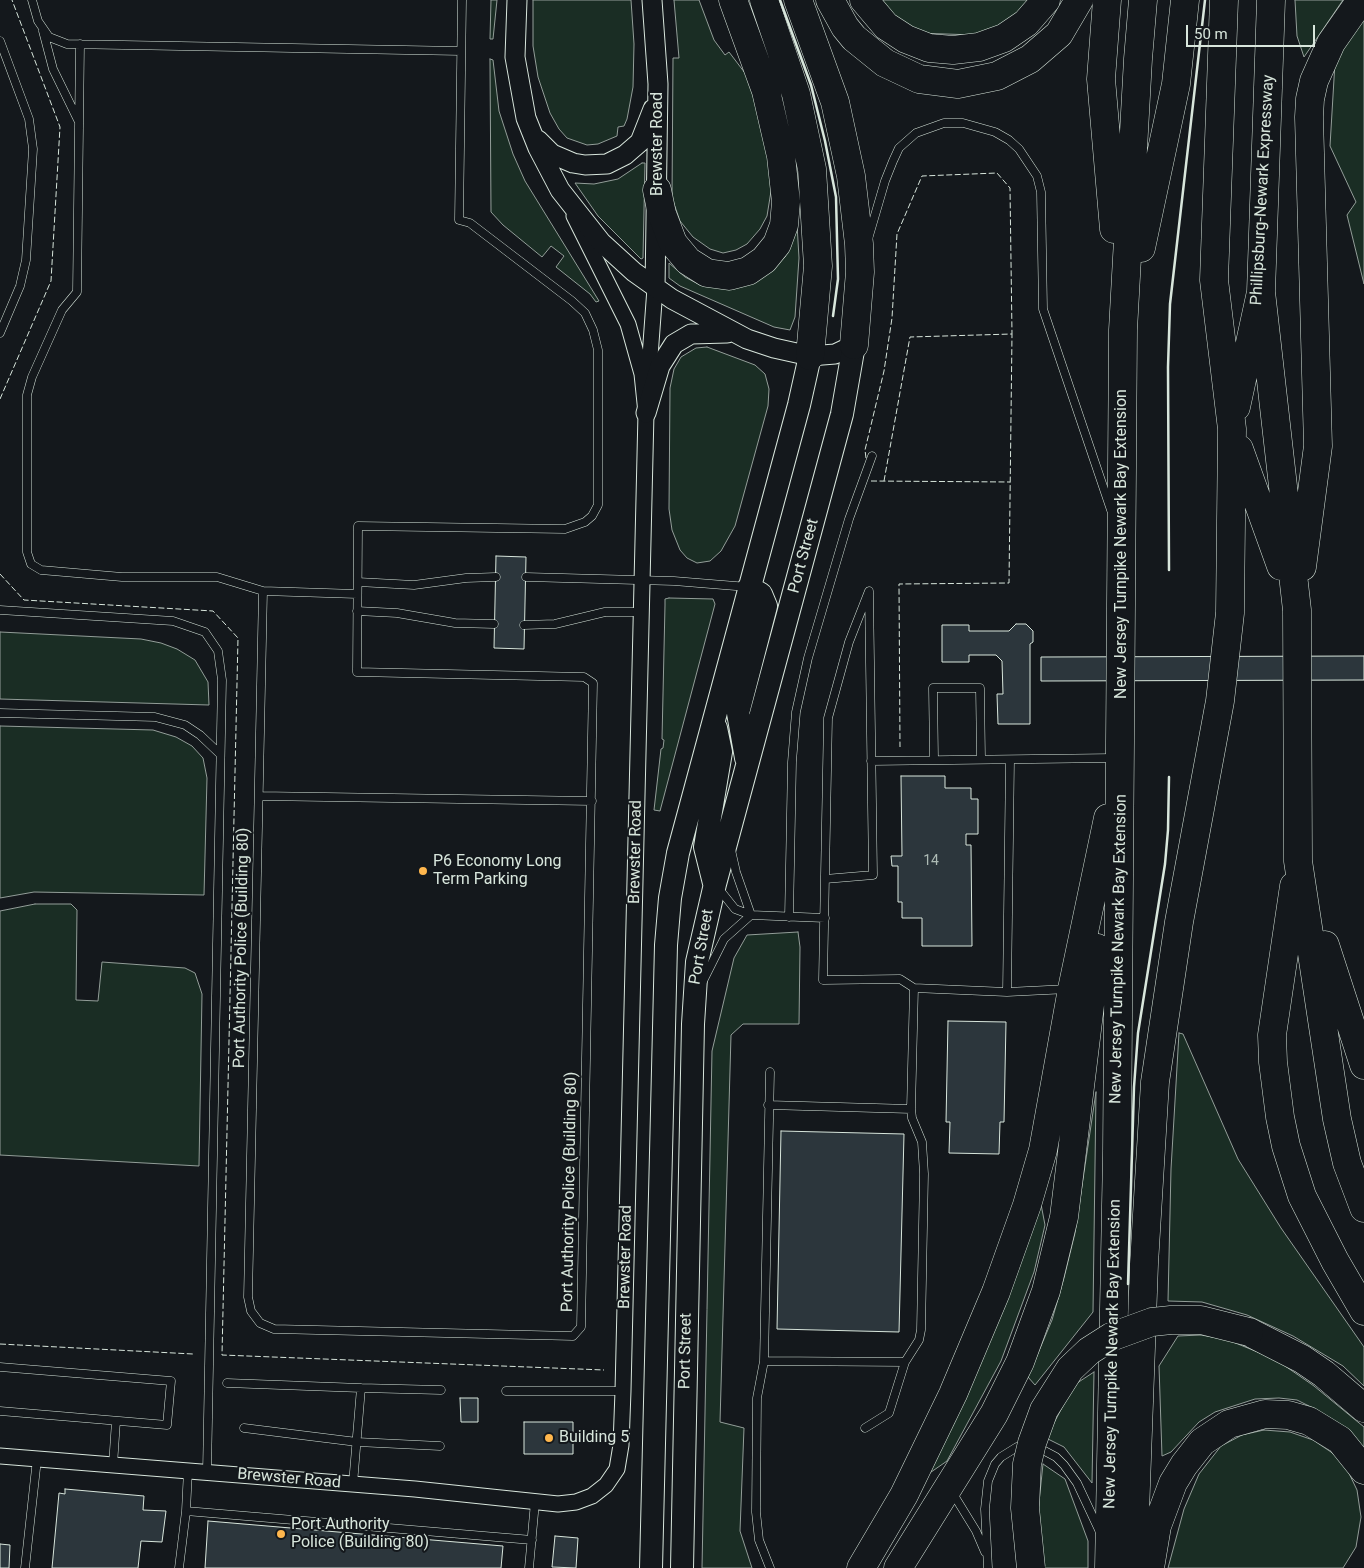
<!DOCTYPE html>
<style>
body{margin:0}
#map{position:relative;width:1364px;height:1568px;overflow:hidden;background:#14181c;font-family:Roboto,sans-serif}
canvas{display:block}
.scale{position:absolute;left:1186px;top:25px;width:129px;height:22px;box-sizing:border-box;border:2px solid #d8e6dc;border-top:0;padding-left:6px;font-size:15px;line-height:18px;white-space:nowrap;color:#d8e6dc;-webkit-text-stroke:4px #14181c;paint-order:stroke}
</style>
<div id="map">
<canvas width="1364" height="1568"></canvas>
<div class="scale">50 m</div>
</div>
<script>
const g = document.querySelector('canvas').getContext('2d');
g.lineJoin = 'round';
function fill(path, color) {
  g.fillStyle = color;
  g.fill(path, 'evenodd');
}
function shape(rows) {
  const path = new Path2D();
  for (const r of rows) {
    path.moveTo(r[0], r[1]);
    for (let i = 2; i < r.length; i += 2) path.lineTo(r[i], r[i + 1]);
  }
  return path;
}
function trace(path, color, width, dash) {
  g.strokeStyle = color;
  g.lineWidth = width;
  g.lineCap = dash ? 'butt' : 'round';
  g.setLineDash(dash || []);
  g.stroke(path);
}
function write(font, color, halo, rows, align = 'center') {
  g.font = font + ' Roboto,sans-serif';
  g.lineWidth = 4;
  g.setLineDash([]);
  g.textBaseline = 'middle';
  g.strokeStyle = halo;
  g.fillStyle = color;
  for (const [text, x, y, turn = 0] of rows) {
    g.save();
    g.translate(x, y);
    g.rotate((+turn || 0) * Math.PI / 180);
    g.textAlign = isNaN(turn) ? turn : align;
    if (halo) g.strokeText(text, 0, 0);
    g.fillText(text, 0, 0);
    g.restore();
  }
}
const green = shape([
 [491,0,497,0,493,39,490,39,491,0],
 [533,0,631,0,634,44,633,87,627,119,624,126,618,127,617,136,598,144,587,145,567,138,559,129,550,113,538,77,533,46,533,0],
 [674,0,699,0,714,40,725,55,729,52,748,77,765,141,772,185,767,216,760,229,747,244,736,250,723,253,710,249,693,237,680,221,672,198,673,58,679,58,674,0],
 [875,0,1028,0,1012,21,975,35,916,33,875,0],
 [1295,0,1343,0,1304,57,1297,36,1295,0],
 [1364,13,1364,284,1347,215,1356,202,1330,146,1335,62,1364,13],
 [490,59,493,60,499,111,513,154,525,181,599,301,596,302,590,294,556,267,564,256,551,246,542,257,503,225,491,212,490,59],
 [642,163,645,163,643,258,641,259,598,216,575,183,594,184,618,179,642,163],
 [797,224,799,258,795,317,790,330,774,327,680,286,669,278,669,263,685,277,700,285,774,268,785,257,797,224],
 [707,347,755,365,765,374,769,389,768,406,735,526,721,551,710,561,697,563,687,558,680,550,672,530,669,509,670,388,674,369,681,357,696,348,707,347],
 [669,598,713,599,715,604,660,811,654,810,661,749,663,748,664,740,662,739,665,605,665,599,669,598],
 [0,632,141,639,161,643,177,649,195,660,208,682,209,705,0,699,0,632],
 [0,726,153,730,176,737,192,746,203,758,207,778,204,895,34,892,0,898,0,726],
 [35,904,71,904,77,910,76,1000,98,1001,102,962,185,968,195,973,202,994,199,1166,0,1155,0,911,35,904],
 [798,932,800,947,799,1024,743,1024,731,1035,720,1422,744,1428,740,1531,752,1568,702,1568,712,1051,734,958,747,935,798,932],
 [1179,1033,1183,1034,1238,1159,1281,1228,1364,1347,1364,1386,1343,1366,1293,1336,1247,1315,1202,1302,1168,1301,1171,1169,1179,1033],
 [1096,1092,1093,1312,1035,1385,1028,1377,1052,1320,1064,1278,1075,1233,1096,1092],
 [1040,1199,1045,1225,1034,1272,1001,1361,947,1461,921,1479,1040,1199],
 [1201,1335,1228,1340,1275,1359,1314,1386,1364,1427,1364,1451,1356,1440,1317,1410,1297,1400,1279,1398,1255,1399,1215,1412,1199,1422,1171,1452,1162,1456,1159,1366,1178,1336,1201,1335],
 [1094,1372,1092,1483,1064,1447,1046,1438,1074,1385,1094,1372],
 [1264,1430,1290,1432,1313,1440,1331,1452,1346,1467,1357,1490,1361,1517,1356,1547,1343,1568,1168,1568,1184,1509,1199,1474,1221,1446,1242,1435,1264,1430],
 [1043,1464,1065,1479,1088,1541,1088,1568,1043,1568,1036,1531,1043,1464]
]);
const building = shape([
 [496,556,526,557,524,649,494,648,496,556],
 [1016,624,1026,624,1033,631,1033,642,1030,644,1030,724,998,724,997,694,1003,694,1002,661,996,655,969,655,969,662,942,662,942,625,969,625,969,631,1009,631,1016,624],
 [1364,656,1364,680,1041,681,1041,657,1364,656],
 [901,776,945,776,945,788,971,788,971,799,978,799,978,834,966,834,966,845,971,845,972,946,922,946,922,918,902,918,902,902,898,902,898,866,892,866,891,856,902,856,901,776],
 [948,1021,1006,1022,1004,1122,1000,1122,999,1154,949,1153,950,1122,946,1122,948,1021],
 [781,1131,904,1134,899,1332,777,1329,781,1131],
 [460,1398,478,1398,478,1422,461,1422,460,1398],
 [524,1422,573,1422,573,1454,524,1454,524,1422],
 [65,1489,144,1496,143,1510,166,1511,162,1542,141,1541,138,1568,52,1568,59,1493,65,1494,65,1489],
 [208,1521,503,1546,501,1568,205,1568,208,1521],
 [555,1536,578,1538,576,1568,552,1567,555,1536],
 [0,1544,10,1545,9,1568,0,1568,0,1544]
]);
const service = shape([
 [32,0,38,21,49,37,67,44,461,51],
 [43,31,53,69,78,120],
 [0,41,29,119,33,149,26,260,20,286,0,333],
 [80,44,77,292,62,310,32,377,27,395,27,552,31,564,41,570,122,577,217,577,263,591,357,594],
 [868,239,885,181,893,161,899,148,916,133,944,123,963,123,995,132,1009,140,1019,149,1037,176,1041,192,1043,309,1111,510],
 [526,577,674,581,748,587],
 [358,582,414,585,466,578,496,577],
 [263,591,248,1297,251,1311,260,1323,274,1329,573,1336,581,1327,593,683,584,677,357,672,358,526,565,529,585,522,592,516,598,505,598,350,593,330,585,313,572,301,470,223,459,220,462,0],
 [0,610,173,621,205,632,218,651,222,680,207,1472],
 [357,611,397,613,455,623,494,624],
 [524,625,555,624,605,612,641,612],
 [0,713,155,717,185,725,200,735,220,754],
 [934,759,933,688,980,688,981,759],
 [1010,760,1007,992,1068,989],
 [871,761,1114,758],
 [259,796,592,801],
 [731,850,736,872,751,915],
 [825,879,873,875,869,591,849,642,828,718,823,980,900,979,914,988,1007,992],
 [719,889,735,909,751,915,825,918],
 [789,917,792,762,796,712,808,658,849,519,872,456],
 [703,981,724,939,751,915],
 [768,1105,911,1109],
 [764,1361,905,1362,919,1340,921,1330,924,1174,922,1142,912,1118,911,1109,914,988],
 [0,1367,171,1381,167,1425,0,1411],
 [227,1383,361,1388,353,1484],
 [361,1388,441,1390],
 [506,1391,623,1391],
 [244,1428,357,1442,440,1446],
 [865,1428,889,1413,905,1362],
 [113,1465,116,1421],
 [952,1492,976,1531,985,1552],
 [186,1511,532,1540],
 [25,1568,37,1459],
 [179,1568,186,1511,188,1470],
 [529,1568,535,1502],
 [770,1568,759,1540,756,1512,757,1398,764,1361,770,1072],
 [988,1568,985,1509,988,1481,995,1464,1001,1457,1017,1447,1025,1446,1041,1449,1056,1457,1064,1465,1077,1483,1100,1532]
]);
const minor = shape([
 [648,384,655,288],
 [0,1456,415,1489,558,1504,576,1502,592,1496,606,1485,617,1469,621,1445,623,1391,646,413,642,374,628,324,574,216]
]);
const tertiary = shape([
 [517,0,515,57,526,118,538,148,560,190,601,242,634,272,672,299,747,339,774,348,810,356,835,354,854,345],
 [652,0,658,84,655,288],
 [538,140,552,154,573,163,585,165,607,164,625,155,640,142,653,109],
 [646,413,660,366,674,344,691,334,727,333]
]);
const secondary = shape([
 [746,758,738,713,766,606,761,594,749,587],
 [714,883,705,847,721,752,716,728],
 [651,1568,666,945,670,898,678,853,799,405,810,356],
 [682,1568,693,1024,697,962,715,884,842,414,854,345]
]);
const motorway = shape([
 [764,0,796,94,812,169,818,266,810,356],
 [798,0,835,102,851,176,859,244,860,272,854,345],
 [830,0,845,27,854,38,885,63,919,79,958,84,997,76,1030,59,1059,34,1079,0],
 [864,0,886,26,906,39,929,48,953,50,979,47,1004,38,1026,23,1046,0],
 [1107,0,1101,79,1114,229],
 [657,190,662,214,673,243,688,261,707,273,729,276,748,271,764,260,777,244,784,225,786,202,781,156,766,91,733,0],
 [1141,248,1176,84,1185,0],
 [1261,292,1297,610,1298,861,1337,1119,1347,1163,1364,1208],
 [1236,407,1261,292,1271,0],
 [1239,449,1281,566],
 [1302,567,1318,446,1309,117,1310,99,1314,81,1331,43,1361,0],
 [1294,886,1272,1035,1273,1062,1280,1117,1286,1146,1302,1196,1335,1261,1364,1311],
 [1325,945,1364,1065],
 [1249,1332,1302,1359,1324,1374,1364,1408],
 [861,1568,904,1495,953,1394,996,1292,1027,1205,1043,1150,1072,989,1108,818],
 [898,1568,994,1414,1020,1362,1046,1291,1064,1217,1097,948],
 [1109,1568,1117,1154,1123,330,1138,59,1143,0],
 [1133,1568,1144,1264,1155,1082,1179,922,1220,701,1230,613,1232,429,1214,280,1224,0],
 [1150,1568,1157,1526,1173,1483,1184,1465,1202,1442,1229,1424,1265,1414,1288,1415,1309,1421,1340,1440,1364,1470]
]);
const motorwayBridge = shape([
 [1031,1568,1025,1508,1027,1464,1032,1443,1044,1410,1070,1369,1089,1351,1111,1337,1152,1322,1171,1320,1201,1320,1249,1332]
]);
const fence = shape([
 [0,399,51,281,60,127,12,0],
 [866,458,865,450,884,371,892,318,897,234,922,176,997,173,1010,188,1012,334],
 [871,481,1010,482],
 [884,481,910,337,1012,334,1009,583,899,584,900,747],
 [0,574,24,600,213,611,238,638,222,1355,604,1370],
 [0,1344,193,1354]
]);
const wall = shape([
 [780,0,811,85,825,141,836,197,838,279,833,316],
 [1169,570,1168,367,1170,304,1205,0],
 [1128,1284,1134,1087,1138,1033,1165,864,1168,830,1169,777]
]);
const markers = [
 [423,871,5,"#ffb74d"],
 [549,1438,5,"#ffb74d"],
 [281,1534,5,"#ffb74d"]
];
const numberNames = [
 ["14",931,861]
];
const streetNames = [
 ["Brewster Road",658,144,-90],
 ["Phillipsburg-Newark Expressway",1263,190,-87],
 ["New Jersey Turnpike Newark Bay Extension",1122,544,-90],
 ["Port Street",804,556,-75],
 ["Brewster Road",636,852,-89],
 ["Port Street",702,947,-80],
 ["Port Authority Police (Building 80)",242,948,-89],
 ["New Jersey Turnpike Newark Bay Extension",1119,949,-89],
 ["Port Authority Police (Building 80)",570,1192,-89],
 ["Brewster Road",626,1257,-89],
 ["Port Street",686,1351,-89],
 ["New Jersey Turnpike Newark Bay Extension",1113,1354,-89],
 ["Brewster Road",289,1479,5]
];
const poiNames = [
 ["P6 Economy Long",433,862],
 ["Term Parking",433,880],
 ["Building 5",559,1438],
 ["Port Authority",291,1525],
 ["Police (Building 80)",291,1543]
];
fill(green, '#1a2d24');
trace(green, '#939e99', 1);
fill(building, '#2c363c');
trace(building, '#d8e6dc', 1);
trace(service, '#d8e6dc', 9);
trace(minor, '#d8e6dc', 17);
trace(tertiary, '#d8e6dc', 21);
trace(secondary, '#d8e6dc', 24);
trace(motorway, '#d8e6dc', 29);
trace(service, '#14181c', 8);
trace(minor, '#14181c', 15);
trace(tertiary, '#14181c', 19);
trace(secondary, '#14181c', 22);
trace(motorway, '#14181c', 28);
trace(motorwayBridge, '#d8e6dc', 29, []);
trace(motorwayBridge, '#14181c', 28);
trace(fence, '#d8e6dc', 1, [6, 2.5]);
trace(wall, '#d8e6dc', 2.5);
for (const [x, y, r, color] of markers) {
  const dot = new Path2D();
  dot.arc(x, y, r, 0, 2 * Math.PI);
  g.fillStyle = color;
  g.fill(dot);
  trace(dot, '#14181c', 2);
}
write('14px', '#adbab4', null, numberNames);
write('16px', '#d8e6dc', '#14181c', streetNames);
write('16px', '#d8e6dc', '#14181c', poiNames, 'left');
</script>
